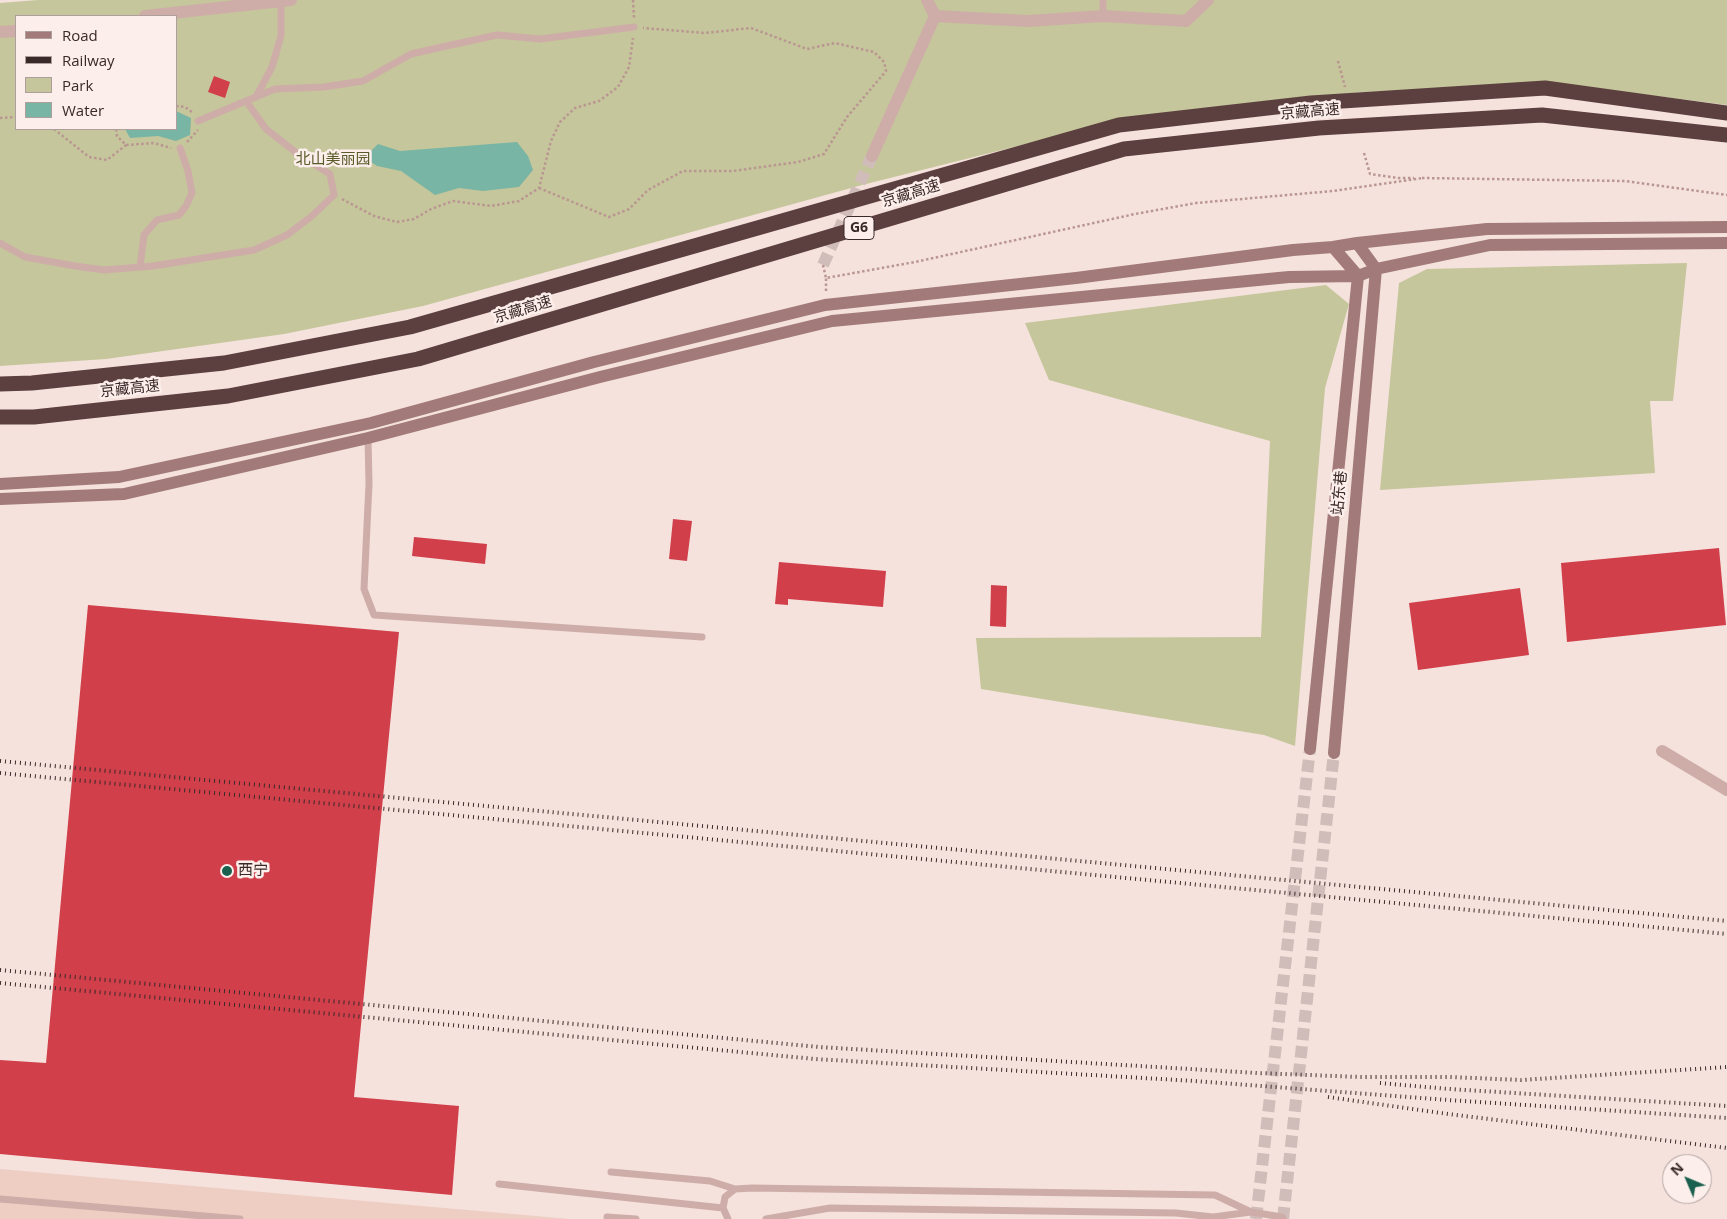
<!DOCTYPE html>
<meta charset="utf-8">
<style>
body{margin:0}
#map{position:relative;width:1727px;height:1219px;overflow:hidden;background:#f5e2dd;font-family:"Open Sans",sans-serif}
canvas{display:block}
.legend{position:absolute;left:15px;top:15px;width:162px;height:115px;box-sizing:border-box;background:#fceeeb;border:1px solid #ae9f9d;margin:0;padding:6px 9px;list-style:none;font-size:15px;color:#3a2929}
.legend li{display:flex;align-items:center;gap:10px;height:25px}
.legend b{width:25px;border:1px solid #ae9f9d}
.north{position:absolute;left:1662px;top:1154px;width:50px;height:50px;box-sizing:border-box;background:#fceeeb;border:1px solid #ae9f9d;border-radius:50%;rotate:315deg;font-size:14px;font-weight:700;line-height:20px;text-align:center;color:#3a2929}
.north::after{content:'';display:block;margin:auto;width:18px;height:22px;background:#1a604e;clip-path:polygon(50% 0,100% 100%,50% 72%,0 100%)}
</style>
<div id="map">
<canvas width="1727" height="1219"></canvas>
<ul class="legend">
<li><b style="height:6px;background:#a27a79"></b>Road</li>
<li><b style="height:6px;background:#3a2929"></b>Railway</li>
<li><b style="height:14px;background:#c5c69b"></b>Park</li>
<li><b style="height:14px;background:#79b5a4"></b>Water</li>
</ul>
<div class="north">N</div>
</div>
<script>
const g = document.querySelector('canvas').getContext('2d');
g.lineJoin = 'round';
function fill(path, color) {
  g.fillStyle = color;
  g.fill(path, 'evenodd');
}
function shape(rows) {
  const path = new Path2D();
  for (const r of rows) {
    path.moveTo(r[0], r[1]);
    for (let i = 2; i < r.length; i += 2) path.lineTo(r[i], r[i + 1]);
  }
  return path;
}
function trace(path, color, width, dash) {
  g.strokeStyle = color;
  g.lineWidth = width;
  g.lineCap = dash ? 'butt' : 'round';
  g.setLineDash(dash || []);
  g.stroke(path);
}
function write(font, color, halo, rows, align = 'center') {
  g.font = font + ' "Open Sans","Noto Sans SC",sans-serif';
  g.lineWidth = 5;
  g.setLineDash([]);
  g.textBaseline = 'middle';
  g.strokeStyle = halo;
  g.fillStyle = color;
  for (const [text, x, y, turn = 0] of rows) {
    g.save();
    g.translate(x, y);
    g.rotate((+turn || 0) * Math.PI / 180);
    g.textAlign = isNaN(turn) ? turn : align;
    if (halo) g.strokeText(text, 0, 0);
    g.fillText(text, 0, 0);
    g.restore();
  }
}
const green = shape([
 [38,0,1727,0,1727,105,1657,96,1536,88,1362,92,1168,115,1062,135,862,185,423,306,284,334,106,359,0,366,0,3],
 [16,16,176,16,176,129,16,129],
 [1687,263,1673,401,1650,401,1655,473,1380,490,1399,283,1427,269],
 [1326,285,1349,304,1325,388,1295,746,1264,735,981,689,976,638,1261,637,1270,441,1049,380,1025,323]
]);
const plaza = shape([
 [0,1169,570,1219,0,1219]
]);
const water = shape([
 [176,111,191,118,190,135,176,141,158,136,130,138,125,129,176,129],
 [517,142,528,156,533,170,519,187,483,191,459,188,435,195,401,171,377,166,368,160,371,151,378,144,400,151]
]);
const building = shape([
 [214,76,230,82,225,98,208,92],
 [673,519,692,521,687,561,669,559],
 [414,537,487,544,485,564,412,556],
 [1719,548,1726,625,1567,642,1561,563],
 [779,562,886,571,883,607,788,599,788,605,775,604],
 [991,585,1007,586,1006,627,990,626],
 [1520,588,1529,655,1418,670,1409,603],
 [88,605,399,632,354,1097,459,1106,452,1195,0,1154,0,1060,46,1063]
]);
const minorTunnel = shape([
 [823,265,872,156]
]);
const secondaryTunnel = shape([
 [1256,1219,1310,749],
 [1283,1219,1334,753]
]);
const path = shape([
 [633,0,634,18],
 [1338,61,1345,87],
 [176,106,185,107,193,113],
 [0,118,16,117],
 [54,129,89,157,107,160,126,145],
 [116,129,117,136,126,145,154,143,171,148],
 [187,142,198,130],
 [1364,153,1370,174,1398,178,1414,178],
 [1422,178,1625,181,1727,195],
 [539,188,609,217,629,209,648,190,683,171,733,171,798,162,824,154,847,117,886,71,884,62,874,52,835,43,807,49,751,28,705,33,643,28],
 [342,199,374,216,397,222,414,219,431,209,453,201,491,206,519,201,539,188,551,141,560,122,575,108,599,101,618,87,629,67,633,38],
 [823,265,826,278,915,262,1135,214,1196,203,1333,191,1423,178],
 [826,291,826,278]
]);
const service = shape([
 [1103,0,1103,16],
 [256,97,272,67,281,36,281,1],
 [198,121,275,89,324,87,363,81,411,54,442,47,497,35,540,39,634,27],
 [0,243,25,257,75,266,104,270,153,266,254,250,287,235,312,216,334,195,330,174,298,154,266,129,246,101],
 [140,267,144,235,157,220,179,215,186,206,192,193,188,171,180,148],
 [368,438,369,484,364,589,374,615,702,637],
 [611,1172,710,1181,735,1189],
 [499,1184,723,1208],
 [0,1199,240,1219],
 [607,1217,636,1219],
 [728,1219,723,1208,725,1197,735,1189,752,1188,1215,1195,1251,1212],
 [766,1219,830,1208,1176,1213,1213,1217,1251,1212,1282,1217,1283,1219]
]);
const minor = shape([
 [927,0,935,16,1028,21,1103,16,1186,21,1208,0],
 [145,16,291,0],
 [0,32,16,31],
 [872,156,935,16],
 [1662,751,1727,790]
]);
const secondary = shape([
 [0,484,119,477,371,423,594,362,825,305,1076,278,1293,250,1333,247,1357,243,1487,229,1727,227],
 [0,499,124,494,368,438,600,377,832,321,1289,277,1358,276,1376,269,1490,245,1727,243],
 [1310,749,1358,276,1333,247],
 [1334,753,1376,269,1357,243]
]);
const motorway = shape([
 [0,384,32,383,224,363,410,327,1119,125,1311,103,1545,88,1727,113],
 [0,417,34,417,228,396,418,359,1124,149,1319,128,1542,115,1727,135]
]);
const rail = shape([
 [0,761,1727,921],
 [0,773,1727,934],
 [0,970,819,1047,1257,1073,1360,1077,1450,1077,1521,1080,1727,1067],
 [0,983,815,1059,1195,1081,1448,1100,1727,1118],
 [1380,1083,1449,1089,1727,1106],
 [1328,1097,1448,1114,1727,1148]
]);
const markers = [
 [227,871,6,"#1a604e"]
];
const shields = [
 [859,228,30]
];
const shieldNames = [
 ["G6",859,228]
];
const streetNames = [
 ["京藏高速",1310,112,-5],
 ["京藏高速",911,194,-17],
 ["京藏高速",523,310,-17],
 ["京藏高速",130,389,-6],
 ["站东巷",1340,493,-85]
];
const parkNames = [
 ["北山美丽园",333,160]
];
const poiNames = [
 ["西宁",238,871]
];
fill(green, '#c5c69b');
fill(plaza, '#eecdc3');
fill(water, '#79b5a4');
fill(building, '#d13f4b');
trace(minorTunnel, '#d0bdb9', 12, [12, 6]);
trace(secondaryTunnel, '#d0bdb9', 12, [12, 6]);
trace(path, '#ba9692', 2.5, [2.5, 2.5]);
trace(service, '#ceada8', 7);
trace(minor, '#ceada8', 12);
trace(secondary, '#a27a79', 12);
trace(motorway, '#5c3f3f', 15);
trace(rail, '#3a2929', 4, [1, 4]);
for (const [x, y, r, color] of markers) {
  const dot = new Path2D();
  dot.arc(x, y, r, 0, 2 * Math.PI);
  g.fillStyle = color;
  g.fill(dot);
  trace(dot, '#fceeeb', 2);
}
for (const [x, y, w] of shields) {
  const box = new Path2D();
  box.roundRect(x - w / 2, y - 11.5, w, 23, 4);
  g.fillStyle = '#fceeeb';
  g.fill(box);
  trace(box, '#3a2929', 1);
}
write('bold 14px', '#3a2929', null, shieldNames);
write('15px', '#3a2929', '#fceeeb', streetNames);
write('15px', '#595b2a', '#fceeeb', parkNames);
write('15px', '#3a2929', '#fceeeb', poiNames, 'left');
</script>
